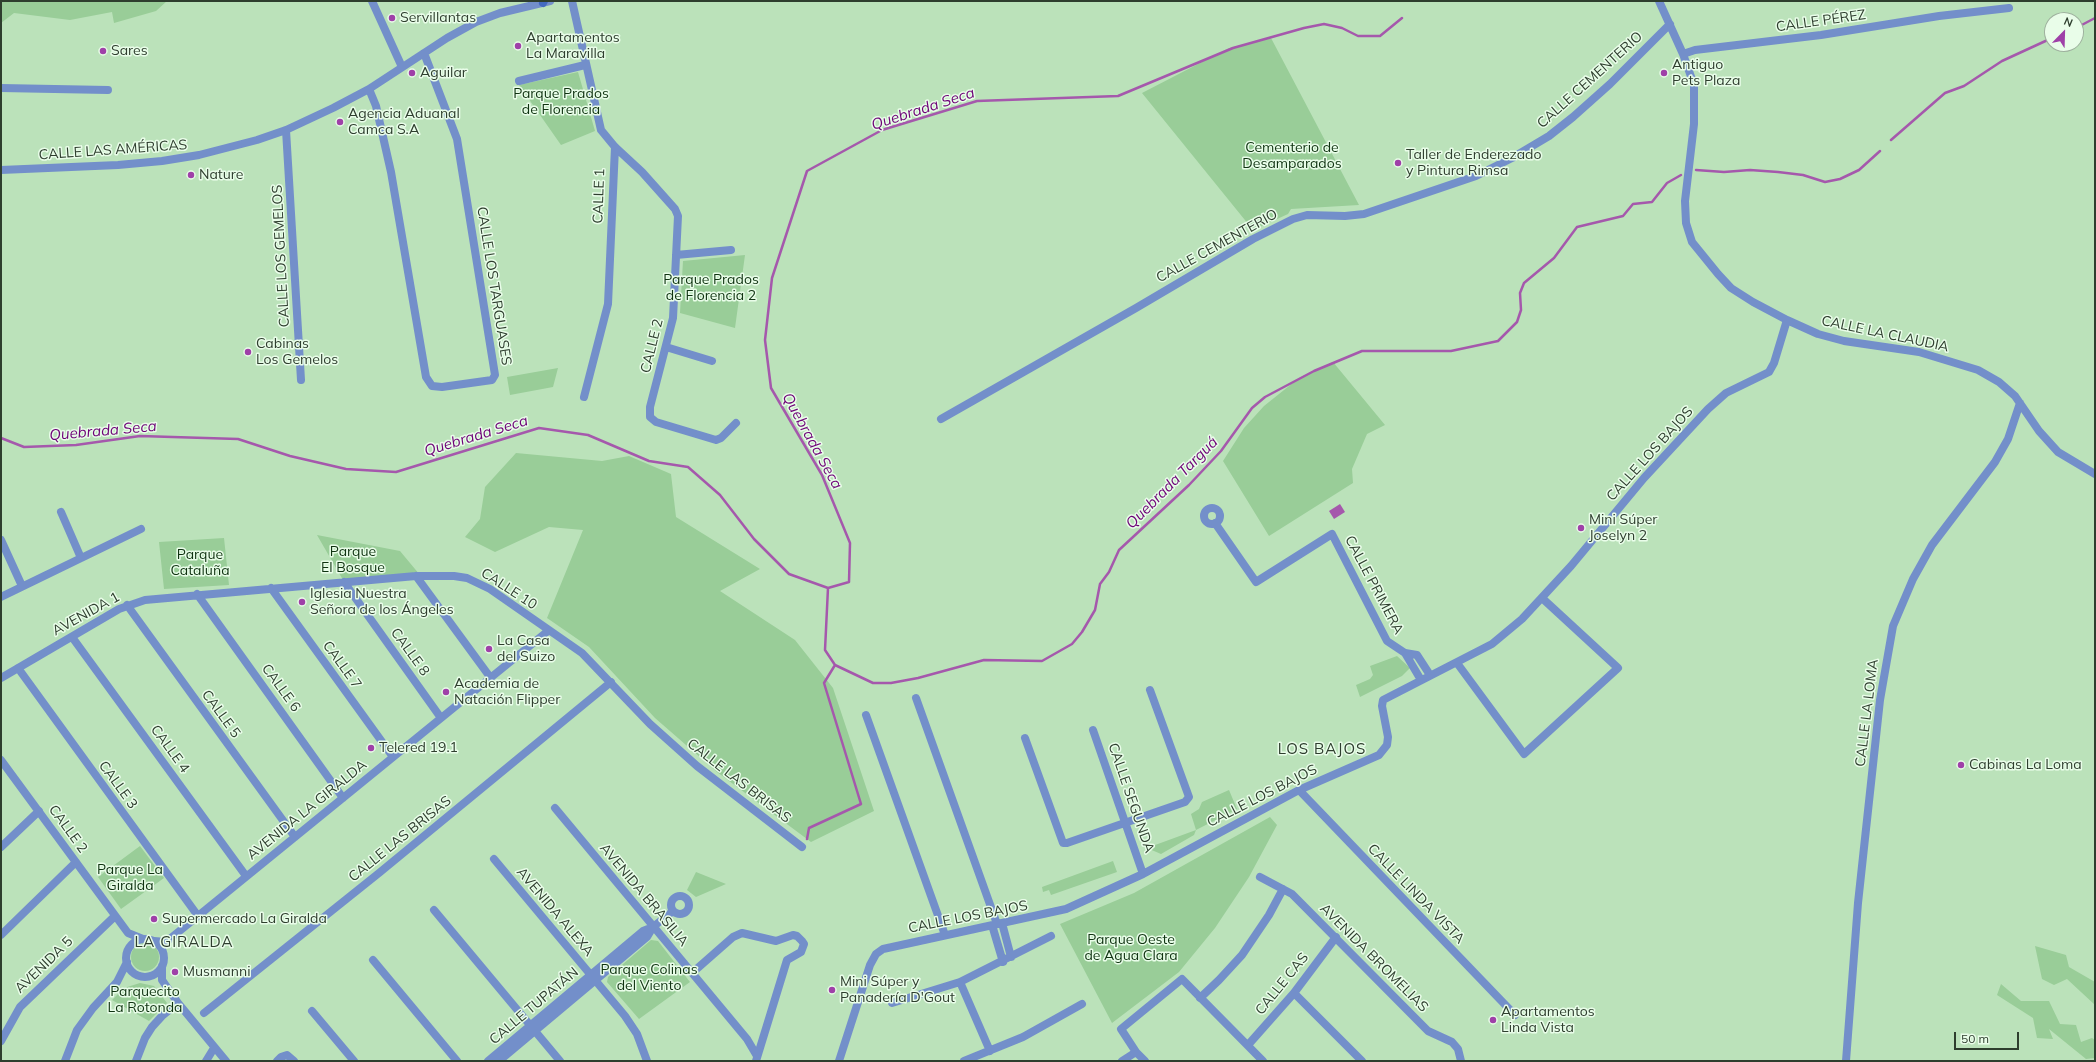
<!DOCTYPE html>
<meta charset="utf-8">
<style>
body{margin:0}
#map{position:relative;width:2096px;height:1062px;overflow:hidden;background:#bbe2ba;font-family:Mulish,sans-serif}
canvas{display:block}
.frame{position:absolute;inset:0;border:2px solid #2e3e2e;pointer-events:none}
.north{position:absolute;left:2044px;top:12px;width:40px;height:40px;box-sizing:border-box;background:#e9fde9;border:1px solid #9eb19e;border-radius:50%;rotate:23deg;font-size:11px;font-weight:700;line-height:16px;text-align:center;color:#2e3e2e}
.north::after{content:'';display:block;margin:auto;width:14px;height:18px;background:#9f40a8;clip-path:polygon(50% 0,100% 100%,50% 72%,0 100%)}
.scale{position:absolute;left:1954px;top:1032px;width:65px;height:18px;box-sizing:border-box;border:2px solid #2e3e2e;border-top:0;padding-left:5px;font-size:12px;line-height:14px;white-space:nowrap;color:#2e3e2e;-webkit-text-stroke:3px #e9fde9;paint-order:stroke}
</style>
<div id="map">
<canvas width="2096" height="1062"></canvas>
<div class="frame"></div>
<div class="north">N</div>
<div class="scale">50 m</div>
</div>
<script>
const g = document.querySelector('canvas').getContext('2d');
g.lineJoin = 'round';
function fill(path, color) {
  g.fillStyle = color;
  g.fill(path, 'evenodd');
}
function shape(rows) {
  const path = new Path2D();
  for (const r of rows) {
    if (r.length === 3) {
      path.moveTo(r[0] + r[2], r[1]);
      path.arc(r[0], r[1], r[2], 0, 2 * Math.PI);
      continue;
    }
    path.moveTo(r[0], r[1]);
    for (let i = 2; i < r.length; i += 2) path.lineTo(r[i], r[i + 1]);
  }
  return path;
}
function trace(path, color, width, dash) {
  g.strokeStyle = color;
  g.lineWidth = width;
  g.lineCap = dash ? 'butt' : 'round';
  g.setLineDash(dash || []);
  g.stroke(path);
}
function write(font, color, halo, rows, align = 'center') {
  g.font = font + ' Mulish,sans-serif';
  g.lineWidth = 3;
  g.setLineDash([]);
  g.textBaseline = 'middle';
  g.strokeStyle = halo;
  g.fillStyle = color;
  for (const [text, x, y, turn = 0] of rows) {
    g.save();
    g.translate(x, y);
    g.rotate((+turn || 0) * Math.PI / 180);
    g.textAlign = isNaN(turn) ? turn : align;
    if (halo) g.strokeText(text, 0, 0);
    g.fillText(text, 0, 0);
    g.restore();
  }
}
const green = shape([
 [1,1,167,1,156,11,114,23,112,12,70,20,14,13,1,23],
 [1271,38,1359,205,1291,209,1288,214,1253,230,1142,93,1229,48],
 [578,72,595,131,561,145,519,85],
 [745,255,735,328,680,313,683,261],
 [1333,362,1385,425,1367,434,1352,469,1353,483,1269,536,1223,461,1244,428,1264,406,1299,378],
 [558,368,553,387,510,395,507,377],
 [516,453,602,461,629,456,671,474,676,517,760,569,720,591,795,640,833,688,874,811,811,842,717,772,655,718,589,647,547,618,583,530,549,527,495,552,465,537,480,519,485,487],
 [317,535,400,551,420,575,343,580],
 [224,538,229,585,164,589,159,542],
 [1397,656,1410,668,1402,676,1360,697,1356,685,1370,679,1373,675,1370,666],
 [1229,790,1237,809,1196,830,1194,835,1161,854,1147,848,1196,830,1191,814,1199,809,1202,802],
 [1270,817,1277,825,1249,877,1215,928,1179,972,1112,1023,1060,924,1134,893],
 [140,846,164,878,121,909,98,877],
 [1113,861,1117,872,1051,895,1049,890,1043,892,1042,887],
 [696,872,726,884,696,897,687,890],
 [651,940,658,941,690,982,639,1019,607,982,608,977],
 [145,957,14],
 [2035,946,2066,955,2069,967,2095,982,2095,1005,2067,979,2054,985,2042,979],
 [140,983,154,986,167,1003,149,1021,112,1000,124,988],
 [2001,984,2021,1001,2049,1001,2060,1024,2076,1025,2081,1042,2092,1038,2095,1040,2095,1058,2086,1059,2049,1029,2053,1039,2037,1038,2033,1018,1997,995]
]);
const water = shape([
 [1340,504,1345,512,1334,519,1329,511]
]);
const stream = shape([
 [2076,28,2095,18],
 [1891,140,1945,93,1964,86,2002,61,2052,38],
 [1696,170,1724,172,1750,170,1778,172,1803,175,1825,182,1840,179,1859,170,1880,151],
 [1,438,24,447,76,445,140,436,238,439,290,456,346,469,396,472,539,428,588,435,649,461,688,467,720,495,754,539,789,574,828,588,849,582,850,543,822,475,771,388,765,340,772,278,807,171,882,130,977,101,1118,96,1233,48,1304,28,1324,24,1342,28,1358,36,1380,36,1402,18],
 [828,588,825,650,835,665,873,683,891,683,918,678,984,660,1042,661,1072,644,1082,632,1095,610,1100,584,1109,572,1119,550,1189,485,1221,451,1252,408,1265,397,1314,371,1362,351,1451,351,1498,341,1517,322,1521,310,1520,293,1524,283,1554,258,1577,227,1623,216,1633,204,1652,202,1667,183,1681,175],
 [807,839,809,828,861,804,824,683,835,665]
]);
const minor = shape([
 [372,1,402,67],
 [572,1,601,130,615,147,642,172,675,209,678,216,673,318,650,407,650,417,656,422,716,440,721,438,736,423],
 [1659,1,1683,54,1694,85,1694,124,1685,201,1686,223,1692,242,1718,274,1731,288,1753,302,1787,320,1818,334,1844,341,1919,352,1978,370,1999,382,2015,396,2039,431,2058,452,2095,474],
 [1683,54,1695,50,1821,35,1939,16,2009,8],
 [519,81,585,65],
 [1,88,108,90],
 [369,89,376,106,391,172,426,377,432,386,442,387,492,380,495,375,457,139,424,53],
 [286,130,301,380],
 [1,170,118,165,162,161,199,155,257,140,286,130,333,108,369,89,447,38,476,22,500,13,550,1],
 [676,255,731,250],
 [666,347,712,361],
 [584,397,608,304,615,147],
 [941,419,1136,308,1253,239,1293,219,1307,215,1345,216,1364,214,1476,176,1512,158,1549,136,1573,117,1610,84,1670,24],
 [1212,516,8],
 [61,512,81,558],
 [1215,523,1256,582,1332,534,1387,641,1405,653,1417,655,1430,675],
 [1,540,22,586],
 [416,576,490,677],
 [344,582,441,718],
 [271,588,393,757],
 [197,594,343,798],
 [1,597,141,529],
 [127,605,295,837],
 [72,637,246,876],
 [1405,653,1421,680],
 [1457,663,1524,754,1618,668,1542,598],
 [18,668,198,916],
 [1,678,119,609,145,600,416,576,454,576,467,578,490,589,582,653,650,724,697,766,802,847],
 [916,698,997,924],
 [866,715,945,935],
 [1093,730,1143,874],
 [1025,738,1063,843,1067,843,1185,802,1189,797,1150,690],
 [1,760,128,933,143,939],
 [1299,790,1515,1015],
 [555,808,747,1039,757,1056],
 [1,847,39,811],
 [494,859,625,1016,637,1034,647,1061],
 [1260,877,1292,894,1428,1031,1452,1042,1458,1049,1461,1061],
 [680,905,9],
 [434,910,560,1061],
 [1002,923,1011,957],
 [992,925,1003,962],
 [1,935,76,862],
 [145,958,19],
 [154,941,166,942,548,631],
 [373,960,457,1061],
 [162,966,162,980,178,1003,226,1061],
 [692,973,733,937,742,933,776,941,793,935,797,936,802,941,804,944,801,952,787,960,756,1061],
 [960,982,990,1051],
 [1294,993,1362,1061],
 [1200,998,1219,980,1242,955,1269,915,1283,889],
 [892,1003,960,982,1051,936],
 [312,1011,354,1061],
 [204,1013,379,873,611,682],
 [1,1041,20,1007,115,916],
 [1248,1045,1294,993,1336,937],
 [65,1061,77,1030,93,1008,117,982,127,962],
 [136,1061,145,1038,152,1027,162,1016,178,1003],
 [206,1061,214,1048],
 [277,1061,281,1057,287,1055,294,1061],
 [488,1061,643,931,653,927,673,911],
 [499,1061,647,937,653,927],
 [839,1061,870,965,876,954,883,949,1066,909,1143,874,1299,790,1379,755,1387,745,1388,737,1382,706,1383,700,1492,644,1522,619,1571,566,1644,478,1708,409,1726,393,1769,372,1774,363,1787,320],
 [964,1061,1023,1037,1082,1004],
 [1122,1061,1136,1052],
 [1145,1061,1136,1052,1121,1029,1182,979,1263,1061],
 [1846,1061,1858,903,1880,700,1893,626,1913,579,1932,545,1995,462,2008,439,2020,403]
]);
const secondary = shape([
 [543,3,544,1]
]);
const markers = [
 [392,18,4,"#9f40a8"],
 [518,46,4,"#9f40a8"],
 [103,51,4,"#9f40a8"],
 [412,73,4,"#9f40a8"],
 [1664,73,4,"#9f40a8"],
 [340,122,4,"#9f40a8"],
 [1398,163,4,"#9f40a8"],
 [191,175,4,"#9f40a8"],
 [248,352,4,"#9f40a8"],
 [1581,528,4,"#9f40a8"],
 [302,602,4,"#9f40a8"],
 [489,649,4,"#9f40a8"],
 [446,692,4,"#9f40a8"],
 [371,748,4,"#9f40a8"],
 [1961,765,4,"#9f40a8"],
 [154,919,4,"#9f40a8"],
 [175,972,4,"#9f40a8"],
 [832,990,4,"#9f40a8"],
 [1493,1020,4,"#9f40a8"]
];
const poiNames = [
 ["Servillantas",400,18],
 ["Apartamentos",526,38],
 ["La Maravilla",526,54],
 ["Sares",111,51],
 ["Antiguo",1672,65],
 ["Pets Plaza",1672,81],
 ["Aguilar",420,73],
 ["Agencia Aduanal",348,114],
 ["Camca S.A",348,130],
 ["Taller de Enderezado",1406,155],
 ["y Pintura Rimsa",1406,171],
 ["Nature",199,175],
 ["Cabinas",256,344],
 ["Los Gemelos",256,360],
 ["Mini Súper",1589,520],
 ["Joselyn 2",1589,536],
 ["Iglesia Nuestra",310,594],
 ["Señora de los Ángeles",310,610],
 ["La Casa",497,641],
 ["del Suizo",497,657],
 ["Academia de",454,684],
 ["Natación Flipper",454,700],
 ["Telered 19.1",379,748],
 ["Cabinas La Loma",1969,765],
 ["Supermercado La Giralda",162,919],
 ["Musmanni",183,972],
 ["Mini Súper y",840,982],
 ["Panadería D'Gout",840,998],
 ["Apartamentos",1501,1012],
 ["Linda Vista",1501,1028]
];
const streetNames = [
 ["CALLE PÉREZ",1821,21,-8],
 ["CALLE CEMENTERIO",1590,80,-42],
 ["CALLE LAS AMÉRICAS",113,150,-4],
 ["CALLE 1",599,196,-88],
 ["CALLE CEMENTERIO",1217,246,-29],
 ["CALLE LOS GEMELOS",281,256,-93],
 ["CALLE LOS TARGUASES",494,286,81],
 ["CALLE LA CLAUDIA",1885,334,12],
 ["CALLE 2",652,346,-76],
 ["CALLE LOS BAJOS",1650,454,-48],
 ["CALLE PRIMERA",1374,585,62],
 ["CALLE 10",509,589,33],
 ["AVENIDA 1",86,614,-29],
 ["CALLE 8",410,652,54],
 ["CALLE 7",342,665,54],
 ["CALLE 6",281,688,54],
 ["CALLE LA LOMA",1867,713,-83],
 ["CALLE 5",221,714,54],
 ["CALLE 4",170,749,54],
 ["CALLE LAS BRISAS",739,781,38],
 ["CALLE 3",118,785,54],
 ["CALLE LOS BAJOS",1262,796,-27],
 ["CALLE SEGUNDA",1131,798,71],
 ["AVENIDA LA GIRALDA",307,810,-39],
 ["CALLE 2",68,829,54],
 ["CALLE LAS BRISAS",400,839,-39],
 ["CALLE LINDA VISTA",1416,894,46],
 ["AVENIDA BRASILIA",644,895,50],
 ["AVENIDA ALEXA",555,912,50],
 ["CALLE LOS BAJOS",968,917,-11],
 ["AVENIDA BROMELIAS",1374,958,45],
 ["AVENIDA 5",44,965,-44],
 ["CALLE CAS",1282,984,-51],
 ["CALLE TUPATÁN",534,1006,-40]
];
const parkNames = [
 ["Parque Prados",561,94],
 ["de Florencia",561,110],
 ["Cementerio de",1292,148],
 ["Desamparados",1292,164],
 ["Parque Prados",711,280],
 ["de Florencia 2",711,296],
 ["Parque",353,552],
 ["El Bosque",353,568],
 ["Parque",200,555],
 ["Cataluña",200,571],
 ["Parque La",130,870],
 ["Giralda",130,886],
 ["Parque Oeste",1131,940],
 ["de Agua Clara",1131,956],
 ["Parque Colinas",649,970],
 ["del Viento",649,986],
 ["Parquecito",145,992],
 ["La Rotonda",145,1008]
];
const waterNames = [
 ["Quebrada Seca",923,109,-18],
 ["Quebrada Seca",103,431,-5],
 ["Quebrada Seca",476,436,-17],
 ["Quebrada Seca",812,441,61],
 ["Quebrada Targuá",1172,483,-45]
];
const neighbourhoodNames = [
 ["LOS BAJOS",1322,749],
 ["LA GIRALDA",184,942]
];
fill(green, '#99cd98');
fill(water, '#a558ac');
trace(stream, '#a558ac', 2.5);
trace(minor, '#738fca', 8);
trace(secondary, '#436ac0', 8);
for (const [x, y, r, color] of markers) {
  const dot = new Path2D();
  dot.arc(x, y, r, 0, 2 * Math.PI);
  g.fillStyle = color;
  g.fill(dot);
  trace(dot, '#e9fde9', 1.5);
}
write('14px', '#2e3e2e', '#e9fde9', poiNames, 'left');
write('14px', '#2e3e2e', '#e9fde9', streetNames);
write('14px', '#0f3311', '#e9fde9', parkNames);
write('italic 15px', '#6d0277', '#e9fde9', waterNames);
g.letterSpacing = '1px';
write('15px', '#2e3e2e', '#e9fde9', neighbourhoodNames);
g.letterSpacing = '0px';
</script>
